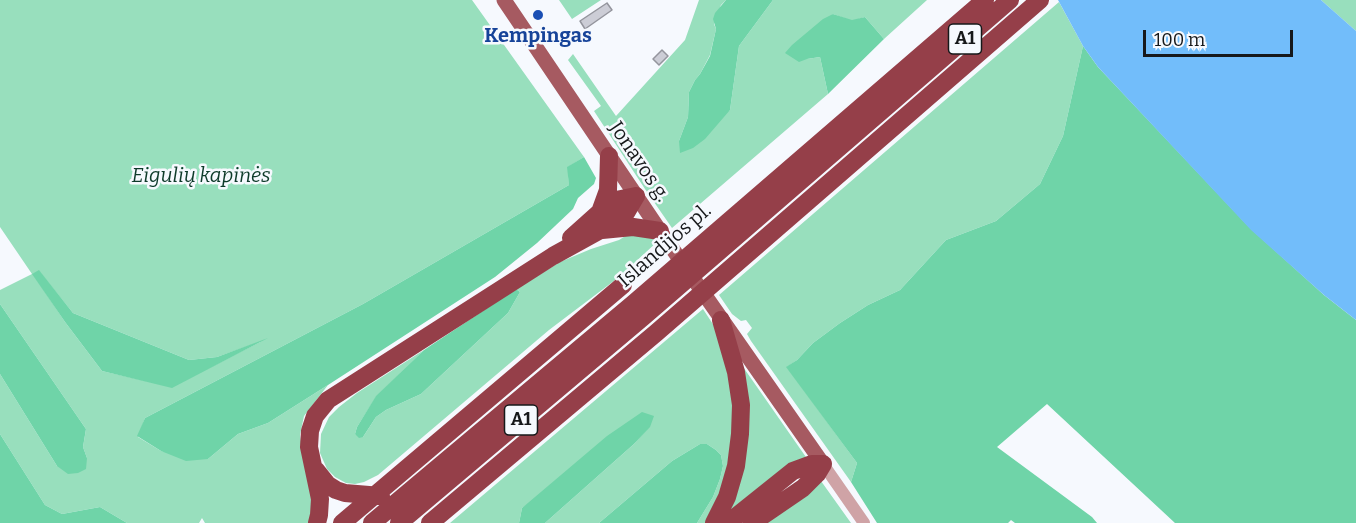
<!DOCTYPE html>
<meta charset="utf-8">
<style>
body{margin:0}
#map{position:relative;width:1356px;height:523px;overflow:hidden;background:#f6f9fe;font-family:Bitter,serif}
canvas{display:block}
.scale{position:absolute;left:1143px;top:30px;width:150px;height:27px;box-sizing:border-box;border:3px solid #16181a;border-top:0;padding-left:8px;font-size:18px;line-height:21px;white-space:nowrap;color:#16181a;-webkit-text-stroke:4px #f6f9fe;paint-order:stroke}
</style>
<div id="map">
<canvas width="1356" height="523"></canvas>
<div class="scale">100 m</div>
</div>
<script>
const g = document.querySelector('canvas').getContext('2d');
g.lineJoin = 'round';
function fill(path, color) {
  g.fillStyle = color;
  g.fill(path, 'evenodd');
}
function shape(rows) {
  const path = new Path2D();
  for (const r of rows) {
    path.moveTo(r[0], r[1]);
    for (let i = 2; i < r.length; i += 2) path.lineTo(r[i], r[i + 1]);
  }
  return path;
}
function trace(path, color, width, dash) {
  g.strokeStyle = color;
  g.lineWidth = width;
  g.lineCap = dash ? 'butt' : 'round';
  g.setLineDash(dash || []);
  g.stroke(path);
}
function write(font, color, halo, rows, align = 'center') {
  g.font = font + ' Bitter,serif';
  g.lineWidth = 5;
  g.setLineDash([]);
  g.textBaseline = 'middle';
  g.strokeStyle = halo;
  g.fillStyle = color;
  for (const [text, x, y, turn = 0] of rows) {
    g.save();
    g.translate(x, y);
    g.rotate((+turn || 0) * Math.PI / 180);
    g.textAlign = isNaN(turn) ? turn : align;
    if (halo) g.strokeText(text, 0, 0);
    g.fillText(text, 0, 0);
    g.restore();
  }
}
const green = shape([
 [0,0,472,0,584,157,568,167,569,185,363,304,145,418,138,437,161,451,208,459,238,434,268,423,328,385,304,416,300,435,303,455,313,490,310,523,205,523,202,518,199,523,127,523,100,507,62,514,45,505,0,434,0,374,57,466,87,458,83,447,86,429,0,304,0,290,32,274,0,227],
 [39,271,73,313,189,360,217,357,262,341,172,387,102,371,65,322,33,274],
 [559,0,601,0,572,19],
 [699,0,726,0,721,5,714,24,716,29,710,55,700,74,695,80,689,92,688,117,679,141,730,110,739,46,773,0,927,0,884,39,865,17,852,21,833,14,807,59,820,57,828,94,672,228,645,189,594,111,601,106,568,60,573,54,616,116,685,40],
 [1321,0,1356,0,1356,31,1339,16],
 [1059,2,1083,46,1063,136,1040,184,996,221,946,240,900,290,868,305,840,323,813,343,797,360,787,367,857,463,851,482,751,341,747,334,752,328,746,320,741,321,732,314,719,295],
 [627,235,648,235,657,242,619,277,549,330,378,475,364,482,355,484,346,483,335,477,327,469,320,453,321,434,329,417,339,407,357,393,424,350,376,397,357,427,355,434,363,437,376,417,386,410,421,394,508,313,520,292,516,289,560,262,591,249,619,240],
 [703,309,722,338,731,376,735,435,732,464,708,523,697,523,713,497,720,479,723,466,721,455,716,450,707,444,700,444,672,461,599,523,545,523,634,444,649,427,522,508,519,523,450,523],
 [741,364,808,460,723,523],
 [821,481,851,523,759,523]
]);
const forest = shape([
 [726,0,773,0,739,46,730,110,705,139,693,148,680,153,679,141,688,117,689,92,695,80,700,74,710,56,716,29,713,19,715,13],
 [833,14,852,20,865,17,884,39,828,94,820,57,807,59,799,62,785,53,792,45,823,19],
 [1083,46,1098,67,1251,229,1324,295,1356,320,1356,523,1175,523,1047,404,997,447,1092,517,1097,523,1015,523,1011,520,1008,523,877,523,851,482,857,463,786,367,797,360,813,343,840,323,868,305,900,290,946,240,996,221,1040,184,1063,136],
 [584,157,596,178,594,184,578,198,573,209,537,243,495,277,328,385,268,423,238,434,208,459,186,461,161,451,137,436,145,418,363,304,569,185,567,167],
 [39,270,73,313,189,360,217,357,268,338,172,388,102,371,65,322,32,274],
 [516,289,520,292,508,313,421,394,386,410,376,417,363,437,359,438,355,434,357,427,376,396,424,350],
 [0,304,86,429,83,447,87,458,86,469,78,473,68,474,57,466,0,374],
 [642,412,654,416,650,427,634,444,545,523,519,523,522,508,607,436],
 [0,434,45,505,62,514,100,507,127,523,0,523],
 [700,444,707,444,716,450,721,455,723,466,720,479,713,497,697,523,599,523,672,461]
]);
const water = shape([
 [1058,0,1321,0,1356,31,1356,320,1324,295,1251,230,1098,67,1083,46]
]);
const building = shape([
 [607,3,612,10,585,29,580,21,607,3],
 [662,50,668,56,659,65,653,59,662,50]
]);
const minor = shape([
 [823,464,864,523]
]);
const major = shape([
 [504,0,660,231,823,464]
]);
const highway = shape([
 [600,212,608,190,609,156],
 [602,230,633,227,660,231],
 [571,238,600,212,616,200,636,196],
 [316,470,328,485,336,490,345,493,381,496],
 [317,523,319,515,320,499,309,447,310,431,315,416,328,400,553,256,611,224,626,213,636,196],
 [342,523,623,285],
 [372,523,633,304,985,0],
 [399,523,643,317,1010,0],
 [430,523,656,333,1040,0],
 [714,523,727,497,736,466,740,434,741,405,736,372,721,320],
 [728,523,793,471,812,464,823,464],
 [752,523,803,488,817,474,823,464]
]);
const markers = [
 [538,15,6,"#1a4fb4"]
];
const shields = [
 [965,39,33],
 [521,420,33]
];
const shieldNames = [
 ["A1",965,39],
 ["A1",521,420]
];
const transitNames = [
 ["Kempingas",538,36]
];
const streetNames = [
 ["Jonavos g.",639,162,56],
 ["Islandijos pl.",665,246,-41]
];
const parkNames = [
 ["Eigulių kapinės",201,176]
];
fill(green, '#98dfbd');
fill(forest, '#6fd4a8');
fill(water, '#72bdfa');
fill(building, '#cccdd6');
trace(building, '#94959d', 1.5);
trace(minor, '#cfa3a6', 12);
trace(major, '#a65a61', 15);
trace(highway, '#953f49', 18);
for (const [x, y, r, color] of markers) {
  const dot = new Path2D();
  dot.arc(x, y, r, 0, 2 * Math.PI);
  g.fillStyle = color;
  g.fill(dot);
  trace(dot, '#f6f9fe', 2);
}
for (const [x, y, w] of shields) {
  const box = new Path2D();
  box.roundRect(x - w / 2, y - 15, w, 30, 4.5);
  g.fillStyle = '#f6f9fe';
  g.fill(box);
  trace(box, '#16181a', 1.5);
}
write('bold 18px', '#16181a', null, shieldNames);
write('bold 20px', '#164399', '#f6f9fe', transitNames);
write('20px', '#16181a', '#f6f9fe', streetNames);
write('italic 20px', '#0e3b2a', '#f6f9fe', parkNames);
</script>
